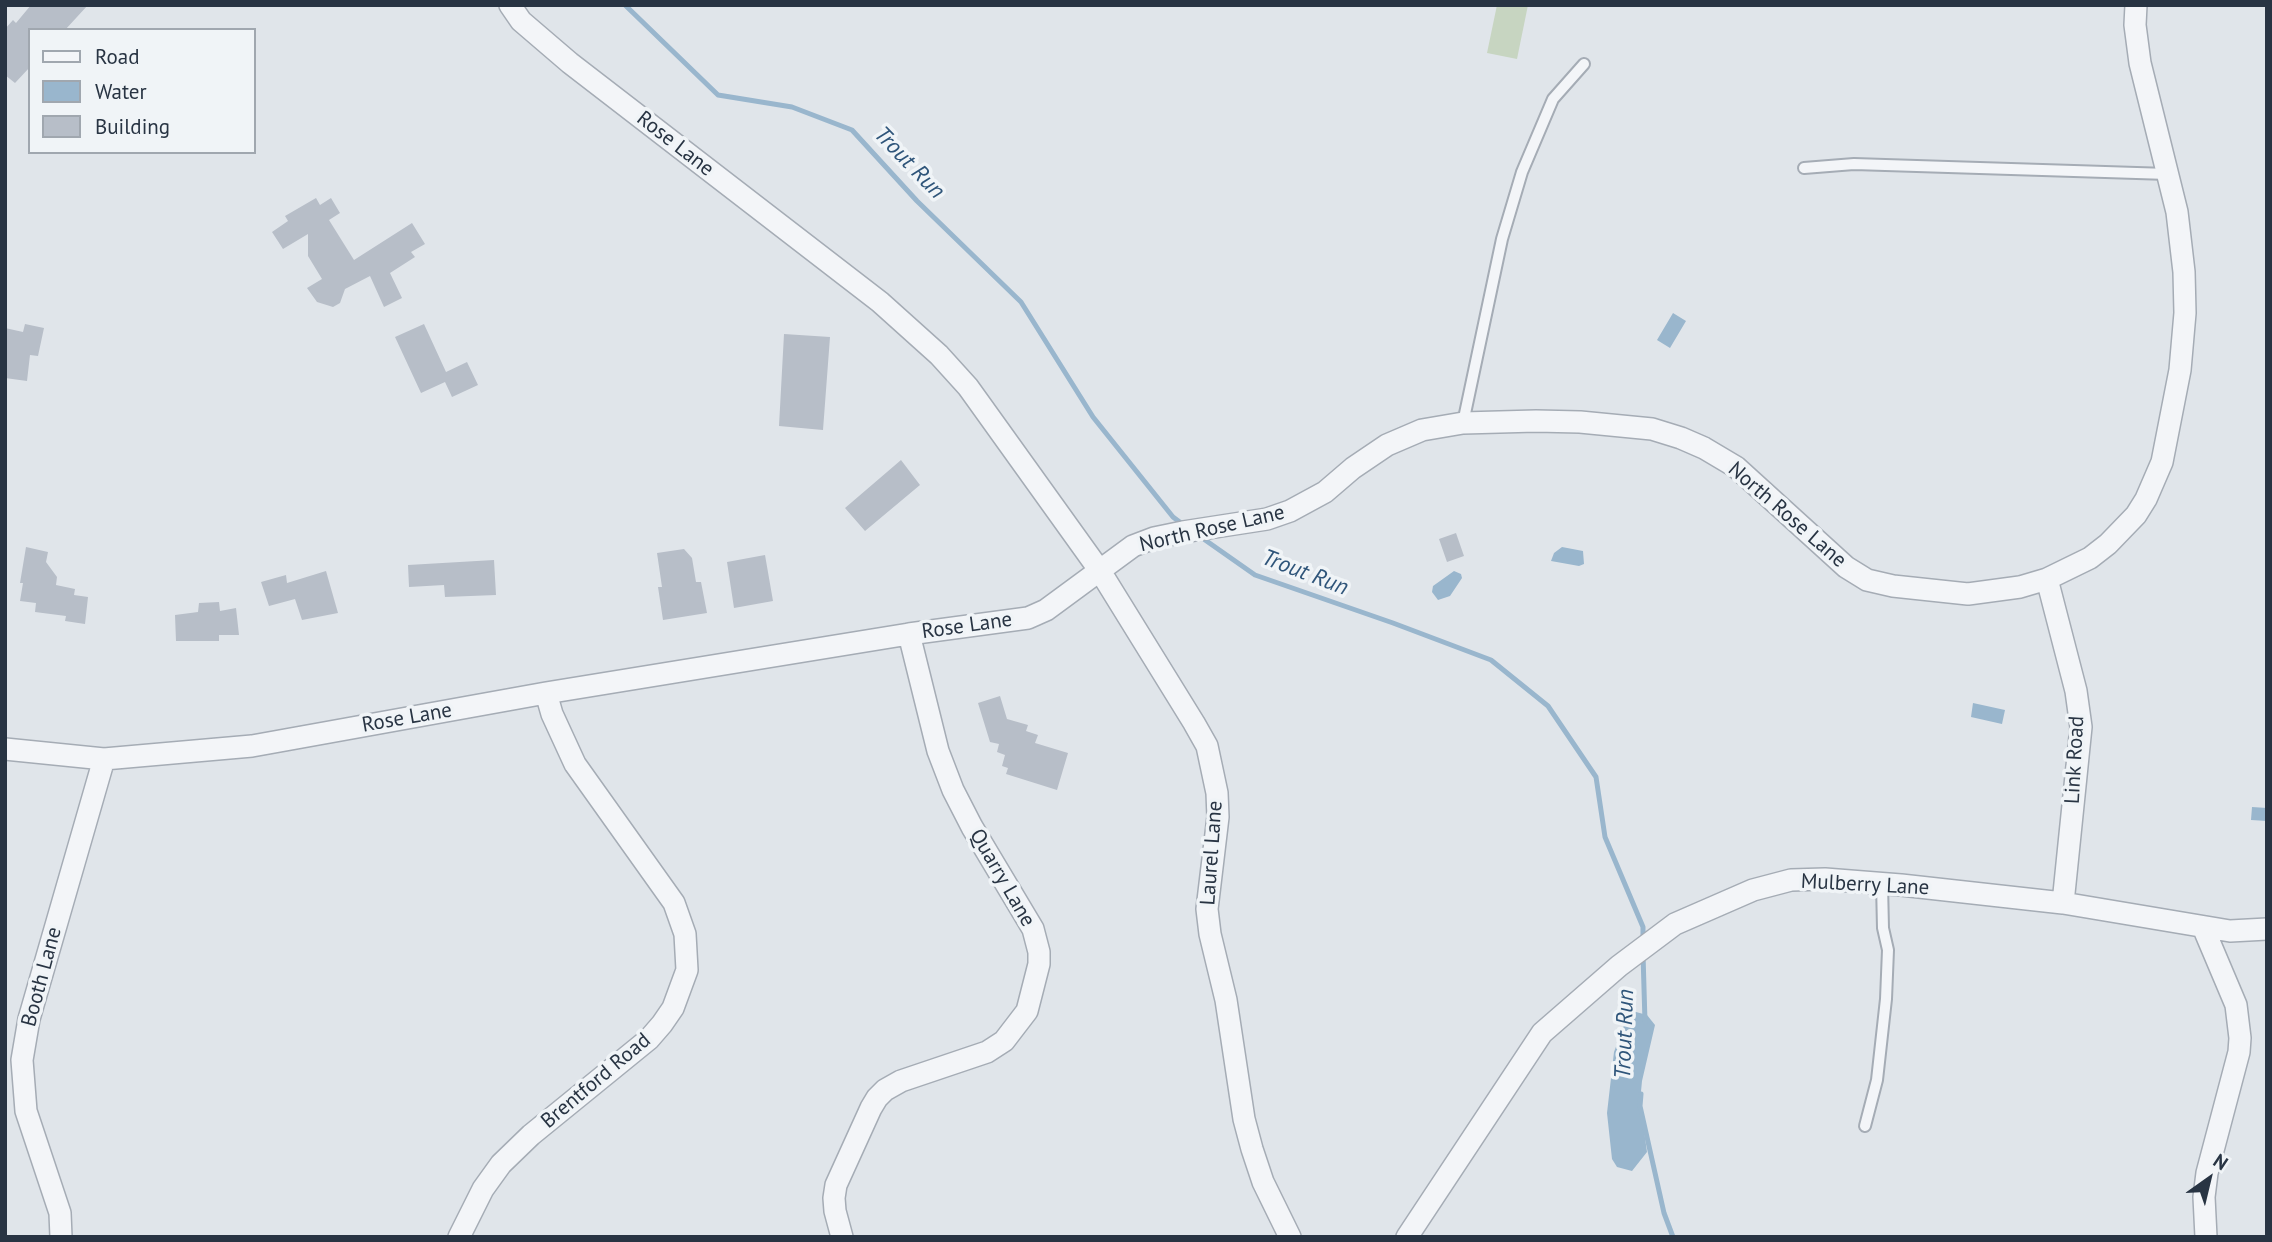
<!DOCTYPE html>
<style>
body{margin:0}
#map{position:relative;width:2272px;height:1242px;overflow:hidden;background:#e0e5ea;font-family:"PT Sans",sans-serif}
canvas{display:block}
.frame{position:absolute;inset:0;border:7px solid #283443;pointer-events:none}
.legend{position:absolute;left:28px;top:28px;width:228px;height:126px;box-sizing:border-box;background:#f0f4f7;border:2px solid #a0a7af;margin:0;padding:9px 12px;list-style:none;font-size:21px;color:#283443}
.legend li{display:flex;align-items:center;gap:14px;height:35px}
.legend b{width:35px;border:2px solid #a0a7af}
.north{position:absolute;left:2174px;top:1144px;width:70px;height:70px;-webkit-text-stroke:5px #f0f4f7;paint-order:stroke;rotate:34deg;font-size:19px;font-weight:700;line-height:28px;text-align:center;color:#283443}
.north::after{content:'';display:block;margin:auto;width:24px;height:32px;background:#283443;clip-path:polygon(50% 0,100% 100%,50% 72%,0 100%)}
</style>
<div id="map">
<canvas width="2272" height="1242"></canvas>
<div class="frame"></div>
<ul class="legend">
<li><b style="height:9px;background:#f3f5f8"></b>Road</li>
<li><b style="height:19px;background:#99b6cd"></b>Water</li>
<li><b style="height:19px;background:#b7bec8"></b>Building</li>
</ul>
<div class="north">N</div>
</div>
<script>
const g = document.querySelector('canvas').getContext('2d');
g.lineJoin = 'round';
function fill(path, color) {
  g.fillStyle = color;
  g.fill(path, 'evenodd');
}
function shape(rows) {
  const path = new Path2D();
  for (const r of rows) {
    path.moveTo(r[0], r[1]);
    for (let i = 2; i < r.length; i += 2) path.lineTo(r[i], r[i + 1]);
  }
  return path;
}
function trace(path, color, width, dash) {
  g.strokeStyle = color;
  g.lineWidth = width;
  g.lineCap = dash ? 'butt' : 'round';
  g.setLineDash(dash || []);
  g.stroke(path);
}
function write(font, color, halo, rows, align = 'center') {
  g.font = font + ' "PT Sans",sans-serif';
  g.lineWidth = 7;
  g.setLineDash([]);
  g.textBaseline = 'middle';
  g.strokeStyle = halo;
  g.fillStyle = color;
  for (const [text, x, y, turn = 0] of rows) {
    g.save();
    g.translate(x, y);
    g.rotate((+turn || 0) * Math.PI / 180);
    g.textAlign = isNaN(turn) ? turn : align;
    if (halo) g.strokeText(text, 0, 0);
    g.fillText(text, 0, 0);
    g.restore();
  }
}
const green = shape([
 [1497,5,1528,5,1517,59,1487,53]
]);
const water = shape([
 [1673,313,1686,321,1670,348,1657,340],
 [1562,547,1583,551,1584,564,1579,566,1551,561,1554,553],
 [1454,571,1461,574,1462,578,1450,596,1438,600,1432,592,1433,586],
 [1973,703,2005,710,2002,724,1971,717],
 [2252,807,2267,808,2267,821,2251,820],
 [1636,1012,1647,1015,1655,1025,1642,1081,1640,1102,1647,1152,1632,1171,1617,1167,1612,1159,1607,1113,1614,1052,1626,1020]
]);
const stream = shape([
 [625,5,718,95,792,107,852,130,917,201,1021,302,1093,417,1173,517,1185,526],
 [1198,535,1255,575,1393,623,1491,660,1548,706,1596,777,1605,837,1643,927,1643,941],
 [1643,954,1645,1022],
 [1641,1094,1640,1106,1664,1213,1673,1237]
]);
const building = shape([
 [31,5,88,5,65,30,30,30,30,67,15,83,5,75,5,29,13,20,16,23],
 [316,198,320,205,331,198,340,213,329,220,354,260,412,223,425,244,411,252,415,257,390,273,402,298,384,307,370,276,345,289,340,303,333,307,317,302,307,288,322,279,308,256,308,234,283,249,272,232,288,221,285,216],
 [25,324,44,328,38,356,30,355,27,381,5,378,5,328,23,332],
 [424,324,446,372,467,362,478,385,452,397,445,382,421,393,395,337],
 [784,334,830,337,823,430,779,426],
 [901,460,920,485,865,531,845,508],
 [1456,533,1464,556,1447,562,1439,539],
 [26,547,48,552,46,562,57,577,56,585,75,589,74,595,88,597,85,624,65,621,66,616,35,612,36,603,20,601,23,583,20,583],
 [684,549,692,558,696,582,701,582,707,613,663,620,658,587,662,587,657,553],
 [765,555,773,601,734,608,727,562],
 [494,560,496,595,445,597,444,585,409,587,408,565],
 [326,571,338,613,302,620,295,599,269,606,261,582,286,575,287,583],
 [219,602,220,611,236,608,239,635,219,635,219,641,176,641,175,615,198,612,199,603],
 [1000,696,1007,719,1028,725,1026,731,1038,735,1035,743,1068,753,1057,790,1006,774,1008,768,1002,766,1005,755,997,752,999,744,990,742,978,703]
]);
const lane = shape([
 [1804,168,1854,164,2168,174],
 [1463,423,1502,239,1522,172,1553,99,1584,64],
 [1865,1126,1877,1080,1886,999,1888,950,1883,928,1882,884]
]);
const street = shape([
 [510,5,521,21,570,63,880,302,939,355,968,387,1100,571,1194,723,1207,746,1217,793,1218,817,1207,909,1210,934,1226,1000,1244,1119,1252,1149,1263,1182,1290,1237],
 [2047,579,2076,691,2081,727,2063,903],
 [5,749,104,759,252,746,546,693,909,634,1028,618,1046,610,1133,546,1154,538,1183,532,1267,519,1290,511,1325,492,1353,468,1387,445,1422,430,1463,423,1536,421,1580,422,1652,429,1681,438,1704,448,1736,467,1846,567,1867,580,1893,586,1968,594,2020,587,2047,579,2090,558,2108,544,2136,515,2146,499,2162,462,2180,370,2185,313,2184,272,2177,212,2140,63,2135,25,2136,5],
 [2203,927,2236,1005,2240,1038,2239,1052,2207,1173,2204,1197,2206,1237],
 [61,1237,60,1213,26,1111,22,1060,29,1019,104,759],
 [459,1237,483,1189,501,1164,531,1135,649,1039,662,1024,673,1008,687,970,685,934,674,903,575,764,552,714,546,693],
 [842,1237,835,1211,834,1198,836,1185,871,1108,877,1098,885,1090,901,1081,987,1052,1004,1041,1027,1011,1039,964,1039,952,1033,929,972,827,953,790,938,751,909,634],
 [1407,1237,1542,1033,1619,966,1675,924,1753,890,1791,880,1825,879,1901,885,2063,903,2230,931,2267,929]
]);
const streetNames = [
 ["Rose Lane",675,144,38],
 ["North Rose Lane",1787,515,41],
 ["North Rose Lane",1212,529,-13],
 ["Rose Lane",967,626,-8],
 ["Rose Lane",407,718,-10],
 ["Link Road",2075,760,-87],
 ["Laurel Lane",1212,853,-86],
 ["Quarry Lane",1002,878,60],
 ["Mulberry Lane",1865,885,3],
 ["Booth Lane",42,977,-75],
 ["Brentford Road",596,1081,-40]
];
const waterNames = [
 ["Trout Run",909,163,46],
 ["Trout Run",1305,573,21],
 ["Trout Run",1625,1034,-88]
];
fill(green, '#c7d5c1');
fill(water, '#99b6cd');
trace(stream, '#99b6cd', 5);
fill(building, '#b7bec8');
trace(lane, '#a5acb5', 14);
trace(street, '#a5acb5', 24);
trace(lane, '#f3f5f8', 10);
trace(street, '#f3f5f8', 21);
write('21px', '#283443', '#f0f4f7', streetNames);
write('italic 23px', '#2f557a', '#f0f4f7', waterNames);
</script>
